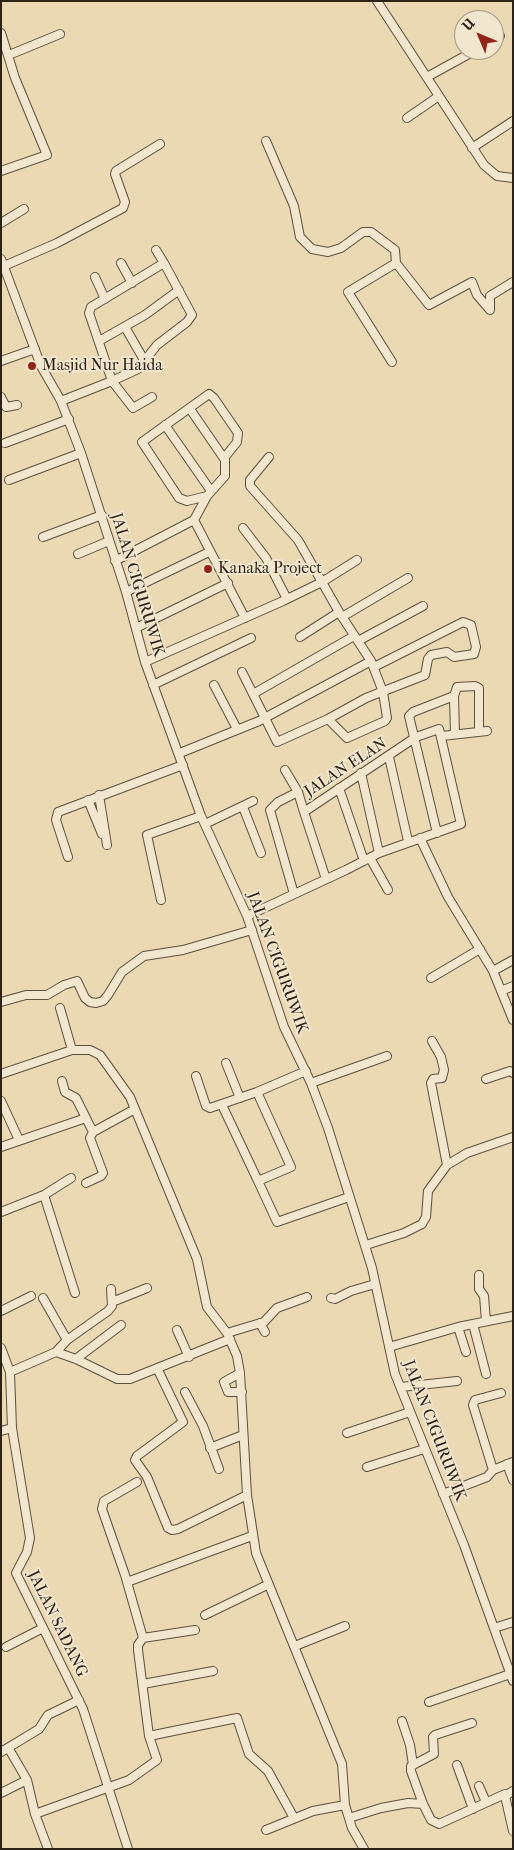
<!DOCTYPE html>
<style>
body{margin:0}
#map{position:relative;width:514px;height:1850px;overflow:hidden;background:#ebd9b3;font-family:"IM FELL French Canon",serif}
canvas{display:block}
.frame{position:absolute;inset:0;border:2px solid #2d2216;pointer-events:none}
.north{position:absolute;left:454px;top:10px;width:50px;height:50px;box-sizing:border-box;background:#f2e6ce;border:1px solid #a39884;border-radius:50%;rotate:315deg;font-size:14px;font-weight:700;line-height:20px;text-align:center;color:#2d2216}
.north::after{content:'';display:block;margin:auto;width:18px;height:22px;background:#8f2418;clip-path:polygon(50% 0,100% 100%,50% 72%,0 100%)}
</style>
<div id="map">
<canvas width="514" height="1850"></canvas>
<div class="frame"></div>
<div class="north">U</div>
</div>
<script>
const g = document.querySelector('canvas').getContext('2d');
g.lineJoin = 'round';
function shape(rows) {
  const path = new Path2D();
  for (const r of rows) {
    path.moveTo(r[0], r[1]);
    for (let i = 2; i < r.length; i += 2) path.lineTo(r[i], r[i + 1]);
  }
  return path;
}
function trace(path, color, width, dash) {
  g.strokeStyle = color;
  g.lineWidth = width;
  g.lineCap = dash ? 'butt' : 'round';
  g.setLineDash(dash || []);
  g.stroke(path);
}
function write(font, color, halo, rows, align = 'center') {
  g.font = font + ' "IM FELL French Canon",serif';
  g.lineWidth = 4;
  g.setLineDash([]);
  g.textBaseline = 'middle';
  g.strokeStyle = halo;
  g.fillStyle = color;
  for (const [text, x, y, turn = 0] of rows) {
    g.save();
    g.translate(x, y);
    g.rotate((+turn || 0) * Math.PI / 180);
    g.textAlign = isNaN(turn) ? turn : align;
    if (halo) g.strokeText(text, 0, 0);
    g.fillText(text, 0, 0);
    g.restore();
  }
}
const minor = shape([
 [377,1,484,165,497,176,513,178],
 [1,33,15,78,47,155,1,171],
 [494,39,500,36],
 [9,55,60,34],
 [427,77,476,50],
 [407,118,439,96],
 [266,141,294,206,300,237,312,249,328,252,341,248,363,232,371,232,395,250,396,263,429,305,472,282,477,295,490,310,490,296,513,282],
 [472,148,513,121],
 [1,223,24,209],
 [156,250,164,263],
 [1,259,41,366,61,401,81,453,126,592,145,662,201,816,247,916,284,1027,311,1083,328,1128,372,1268,395,1374,464,1545,513,1681],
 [121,263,132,283],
 [4,266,57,243,123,208,125,202,115,174,116,171,160,144],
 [95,277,105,299],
 [125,327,144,360],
 [99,341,145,315,179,290],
 [1,361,35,349],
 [392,362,348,292,396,263],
 [1,397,6,407,17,405],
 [61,401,112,381,89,313,91,307,164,263,192,315,187,322,157,345,138,369,112,381,133,408,152,397],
 [190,409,225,460],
 [165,425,211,491],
 [5,443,69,419],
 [9,480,81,453],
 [194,520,245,618],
 [243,528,266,558,287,599],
 [43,537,102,515],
 [78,554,109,541],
 [115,561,194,520,207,496,225,476,225,457,237,442,238,433,214,398,209,394,142,442,179,498,187,501,207,496],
 [126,592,209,552],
 [342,617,408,578],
 [136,628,228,583],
 [300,637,339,612],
 [358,641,423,606],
 [145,662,283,601,322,582,357,560],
 [242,672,277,742,328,719,347,738,385,721,387,718,383,692,371,661,339,612,298,540,250,486,250,480,269,457],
 [153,685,251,638],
 [214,685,237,729],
 [253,694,354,636],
 [454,696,457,687,475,686,479,688,479,732],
 [328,719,366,698,425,675,428,659,431,655,447,652,454,657,474,654,476,647,471,625,463,622,374,667],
 [442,736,487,731],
 [180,753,259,721,371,661],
 [389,757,408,841],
 [285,770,298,792],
 [361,773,379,853],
 [339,788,364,861],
 [99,795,107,845],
 [88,800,102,834],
 [243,807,261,853],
 [205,824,253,801],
 [437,833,409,716,413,712,454,696,455,734],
 [420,838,448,897,493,971,513,1020],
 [68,857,56,820,58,812,183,765],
 [370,858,388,890],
 [294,894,270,810,278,802,298,792,304,812],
 [161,900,147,835,201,816],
 [247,916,346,870,379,853,461,824,439,729,416,737,304,812,326,879],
 [493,971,513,960],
 [431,978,480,949],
 [501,991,513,986],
 [1,1002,26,995,47,995,64,985,77,981,85,998,90,1002,96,1003,103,1001,108,995,122,972,144,956,183,950,252,930],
 [60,1008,72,1050],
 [432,1041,441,1057,444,1070,442,1078,433,1079,431,1083,447,1165],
 [226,1063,240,1098],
 [1,1074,72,1050,90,1050,100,1055,130,1097,197,1259,207,1307,227,1333,237,1356,240,1373,247,1495,256,1553,342,1764,345,1805,352,1828,364,1849],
 [196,1076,206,1106,210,1108,257,1092,306,1071],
 [486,1079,510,1071,513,1073],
 [62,1081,65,1092,76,1098,86,1118],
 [311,1083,387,1056],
 [1,1101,19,1140],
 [222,1105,258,1181,291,1167,257,1092],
 [1,1147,86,1118,93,1132,135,1109],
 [258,1181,277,1222,349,1197],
 [86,1183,101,1176,103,1173,90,1138,93,1132],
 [44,1195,75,1293],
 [1,1212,44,1195,71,1178],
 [366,1245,404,1233,422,1224,426,1217,428,1191,447,1165,467,1153,513,1137],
 [479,1275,479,1289,484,1296,486,1321],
 [43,1298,67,1340],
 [331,1298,335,1299,351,1291,375,1284],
 [112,1302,147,1288],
 [1,1311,31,1296],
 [260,1323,265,1332],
 [473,1324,486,1374],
 [458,1327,466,1352],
 [177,1330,189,1357],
 [227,1333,264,1322,277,1308,307,1297],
 [389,1347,458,1327,513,1316],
 [1,1348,10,1372,12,1428,30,1538,27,1552,16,1573,83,1709,128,1849],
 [56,1352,67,1340,108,1311,112,1306,111,1289],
 [76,1359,121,1325],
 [157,1368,183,1422,137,1456,135,1460,147,1477,168,1528,172,1530,178,1529,247,1495],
 [10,1372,56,1352,76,1359,117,1379,130,1379,230,1339],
 [240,1373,224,1382,228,1392,242,1392],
 [401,1387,457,1381],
 [185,1392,203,1426,219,1469],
 [1,1431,12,1428],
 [347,1433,410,1412],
 [210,1448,243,1435],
 [507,1464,513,1480],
 [367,1467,424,1449],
 [493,1470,473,1405,475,1400,501,1393],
 [443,1494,487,1477,493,1470,513,1462],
 [127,1582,252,1536],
 [205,1615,267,1585],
 [494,1628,513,1622],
 [143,1638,195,1630],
 [295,1646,345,1626],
 [6,1647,43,1628],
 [143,1684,213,1671],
 [429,1702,513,1673],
 [402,1721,410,1745,413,1765],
 [472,1723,435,1735,433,1737,434,1754,411,1766,411,1771,423,1804,431,1820,439,1824,505,1794],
 [149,1736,237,1718,249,1754,268,1771,294,1818],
 [9,1749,27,1780],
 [1,1752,39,1729,48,1715,79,1700],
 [457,1765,473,1809],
 [479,1786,486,1802],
 [513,1791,505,1796,513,1831],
 [1,1793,27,1780,35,1814,48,1849],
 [35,1814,129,1780,157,1760,149,1736,138,1650,138,1645,143,1638,125,1575,102,1509,104,1501,137,1482],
 [349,1818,381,1808,408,1803,423,1804],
 [266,1830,313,1811,345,1805]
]);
const markers = [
 [32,366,5,"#8f2418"],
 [208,569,5,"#8f2418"]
];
const poiNames = [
 ["Masjid Nur Haida",42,366],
 ["Kanaka Project",218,569]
];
const streetNames = [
 ["JALAN CIGURUWIK",137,585,73],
 ["JALAN ELAN",346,768,-33],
 ["JALAN CIGURUWIK",277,963,70],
 ["JALAN CIGURUWIK",434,1431,69],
 ["JALAN SADANG",57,1624,64]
];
trace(minor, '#5c503d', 10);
trace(minor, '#f2e6ce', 8);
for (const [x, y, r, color] of markers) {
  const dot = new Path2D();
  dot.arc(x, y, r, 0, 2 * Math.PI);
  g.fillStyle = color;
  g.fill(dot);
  trace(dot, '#f2e6ce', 2);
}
write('16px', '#2d2216', '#f2e6ce', poiNames, 'left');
write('16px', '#2d2216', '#f2e6ce', streetNames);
</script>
